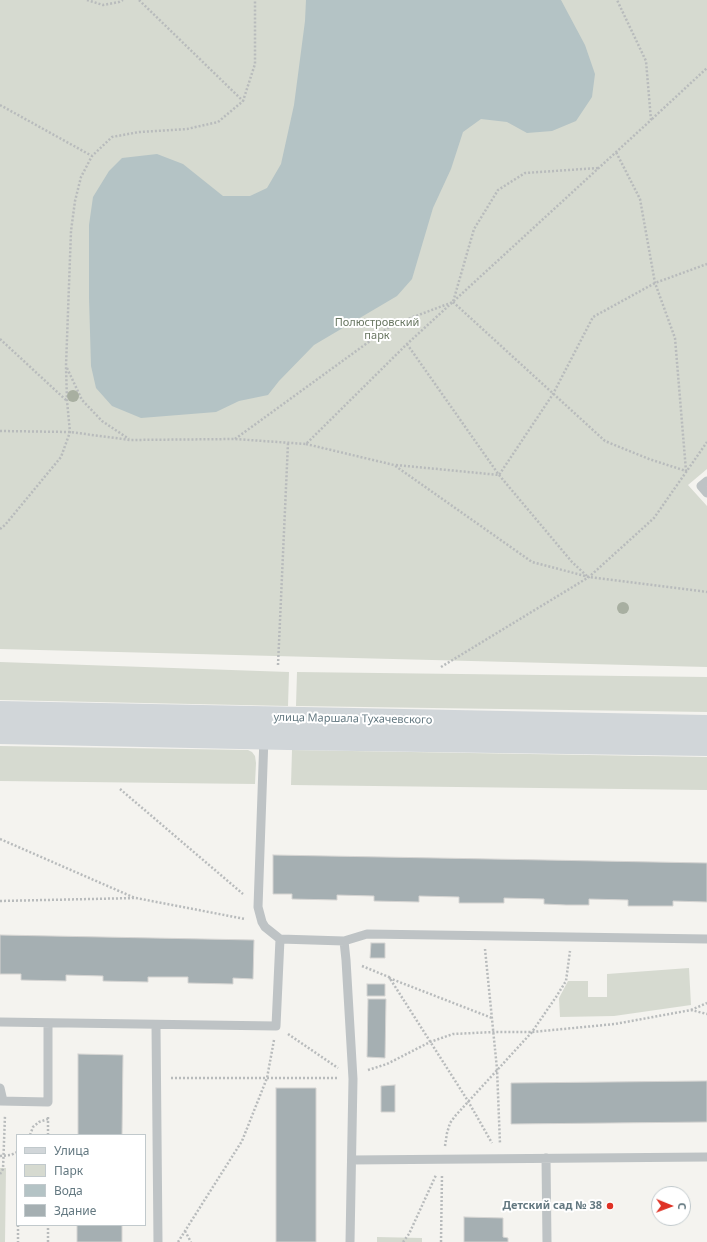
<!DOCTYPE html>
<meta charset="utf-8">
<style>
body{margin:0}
#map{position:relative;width:707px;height:1242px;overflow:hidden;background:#f4f3ef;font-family:"Noto Sans",sans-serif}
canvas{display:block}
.legend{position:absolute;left:16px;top:1134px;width:130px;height:92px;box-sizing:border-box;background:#fff;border:1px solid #c1c9cc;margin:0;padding:5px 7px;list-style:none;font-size:12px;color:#637880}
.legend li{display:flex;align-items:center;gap:8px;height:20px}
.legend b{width:20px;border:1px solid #c1c9cc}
.north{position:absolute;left:651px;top:1186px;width:40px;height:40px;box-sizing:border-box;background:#fff;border:1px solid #c1c9cc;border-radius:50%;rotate:91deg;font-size:11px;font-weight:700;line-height:16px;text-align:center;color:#637880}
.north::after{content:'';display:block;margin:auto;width:14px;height:18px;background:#df3124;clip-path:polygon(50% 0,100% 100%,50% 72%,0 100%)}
</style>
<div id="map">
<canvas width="707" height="1242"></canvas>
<ul class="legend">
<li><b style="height:5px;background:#d1d6d9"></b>Улица</li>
<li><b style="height:11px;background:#d6dad0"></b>Парк</li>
<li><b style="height:11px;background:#b4c3c5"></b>Вода</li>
<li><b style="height:11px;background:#a5afb2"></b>Здание</li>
</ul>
<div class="north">С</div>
</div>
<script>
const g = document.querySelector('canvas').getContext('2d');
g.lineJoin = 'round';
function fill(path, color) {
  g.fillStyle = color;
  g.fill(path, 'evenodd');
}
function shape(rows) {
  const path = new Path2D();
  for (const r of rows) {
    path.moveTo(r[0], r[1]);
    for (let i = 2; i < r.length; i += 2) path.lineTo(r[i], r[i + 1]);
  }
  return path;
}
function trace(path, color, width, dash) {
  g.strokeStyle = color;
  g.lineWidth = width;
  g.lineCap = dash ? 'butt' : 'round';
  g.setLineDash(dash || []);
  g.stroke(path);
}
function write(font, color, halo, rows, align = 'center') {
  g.font = font + ' "Noto Sans",sans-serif';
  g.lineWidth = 4;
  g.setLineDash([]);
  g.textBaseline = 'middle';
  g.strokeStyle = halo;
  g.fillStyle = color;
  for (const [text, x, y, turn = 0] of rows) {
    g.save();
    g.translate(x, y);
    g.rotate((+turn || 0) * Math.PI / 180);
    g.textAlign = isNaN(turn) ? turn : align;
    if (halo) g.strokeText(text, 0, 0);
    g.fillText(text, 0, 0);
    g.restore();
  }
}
const green = shape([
 [0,0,707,0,707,469,688,485,707,506,707,667,0,649],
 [0,662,289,672,288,706,0,700],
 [297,672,707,677,707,712,296,706],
 [0,746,248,750,252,752,255,756,256,763,255,784,0,781],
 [292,750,707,757,707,790,291,785],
 [689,968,691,1005,614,1016,560,1017,559,998,568,981,588,981,588,997,607,997,607,974],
 [0,1168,6,1168,5,1242,0,1242],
 [377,1237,422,1238,422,1242,377,1242]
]);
const water = shape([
 [306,0,561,0,585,45,595,74,592,97,576,121,552,131,527,133,507,122,481,119,463,132,451,169,433,208,412,279,397,296,314,345,279,381,268,395,239,401,216,412,141,418,112,406,96,388,91,366,89,298,89,225,93,197,109,171,122,158,157,154,183,164,223,196,250,196,267,188,281,164,294,105,305,21]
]);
const building = shape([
 [273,855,707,863,707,902,673,901,673,906,628,906,628,900,589,899,589,905,566,905,544,904,544,899,504,898,504,903,459,903,459,897,419,896,419,902,374,901,374,896,337,895,337,900,292,899,292,894,273,894,273,855],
 [0,935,254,940,253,979,233,978,233,984,188,983,188,977,148,977,148,982,103,981,103,976,66,975,66,981,21,980,21,974,0,974,0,935],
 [371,943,385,943,385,958,370,958,371,943],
 [367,984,385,984,385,996,367,996,367,984],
 [368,999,386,999,385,1058,367,1057,368,999],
 [78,1054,123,1055,122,1135,78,1135,78,1054],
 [707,1081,707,1122,511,1124,511,1083,707,1081],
 [395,1085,395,1112,381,1112,381,1086,395,1085],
 [276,1088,316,1088,316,1242,276,1242,276,1088],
 [464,1217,503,1218,503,1237,508,1238,508,1242,464,1242,464,1217],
 [77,1225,122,1225,122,1242,77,1242,77,1225]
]);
const path = shape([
 [87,0,103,5,119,2,123,0],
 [139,0,243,101],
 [0,105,92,156],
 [652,119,707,68],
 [453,302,605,441,649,459,686,471,675,338,655,283,640,199,616,152],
 [0,339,67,401],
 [407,344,499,475,572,562,588,577],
 [67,368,82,400,102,421,129,439],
 [0,431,70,432,130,440,235,439,306,444,407,344,651,120,646,61,617,0],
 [235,439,392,325,453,302,474,229,498,190,525,173,598,168],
 [306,444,394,465,532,562,589,577,707,592],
 [396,465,499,475,553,394,593,317,655,283,707,264],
 [0,529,5,525,61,457,70,432,67,401,66,366,71,231,75,201,81,177,92,156,112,137,139,132,187,129,218,122,243,101,255,64,255,0],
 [278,665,288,443],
 [441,667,589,577,654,518,707,442],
 [120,789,243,894],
 [0,839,135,898],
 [0,901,136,898,245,919],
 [485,949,497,1069,500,1144],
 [362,966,389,977,468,1101,492,1143],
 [389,978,492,1018],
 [691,1010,707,1003],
 [288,1034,338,1068],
 [368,1070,387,1064,430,1042,453,1034,493,1032,532,1032,615,1024,691,1010,707,1014],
 [171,1078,338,1078],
 [48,1117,48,1135],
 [30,1135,33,1127,39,1122,48,1119],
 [445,1146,447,1133,450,1123,456,1115,532,1032,556,997,566,981,570,951],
 [0,1156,11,1155,17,1152],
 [0,1174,3,1169,5,1115],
 [18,1225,18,1242],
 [185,1231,191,1242],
 [48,1242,48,1225],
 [178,1242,242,1141,267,1078,274,1040],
 [403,1242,409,1234,436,1175],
 [441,1242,442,1174]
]);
const lane = shape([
 [707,481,701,486,707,493],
 [264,737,258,907,262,922,265,927,280,939,344,941],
 [0,1022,276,1026,280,939],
 [156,1025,158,1242],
 [0,1088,3,1101],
 [0,1101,48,1102,48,1023],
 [546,1158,547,1242],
 [352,1160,707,1157],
 [350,1242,353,1079,346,960,344,941,367,934,707,939]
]);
const secondary = shape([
 [0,712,707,726],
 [0,733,288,739,707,745]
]);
const trees = [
 [73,396],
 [623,608]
];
const markers = [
 [610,1206,4,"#df3124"]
];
const parkNames = [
 ["Полюстровский",377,323],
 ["парк",377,336]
];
const streetNames = [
 ["улица Маршала Тухачевского",353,719,1]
];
const poiNames = [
 ["Детский сад № 38",602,1206]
];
fill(green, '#d6dad0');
fill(water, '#b4c3c5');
fill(building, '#a5afb2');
trace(building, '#d5d4d2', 1);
trace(path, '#b8bbbc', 2.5, [2, 2]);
trace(lane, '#bec3c5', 9);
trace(secondary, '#d1d6d9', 22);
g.fillStyle = '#a8afa1';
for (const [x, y] of trees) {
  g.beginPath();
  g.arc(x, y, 6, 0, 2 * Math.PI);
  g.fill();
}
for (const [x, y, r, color] of markers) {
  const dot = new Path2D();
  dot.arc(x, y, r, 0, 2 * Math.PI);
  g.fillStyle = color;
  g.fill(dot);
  trace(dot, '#fff', 1.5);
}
write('11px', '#697762', '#fff', parkNames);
write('11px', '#637880', '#fff', streetNames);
write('bold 11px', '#637880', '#fff', poiNames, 'right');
</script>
